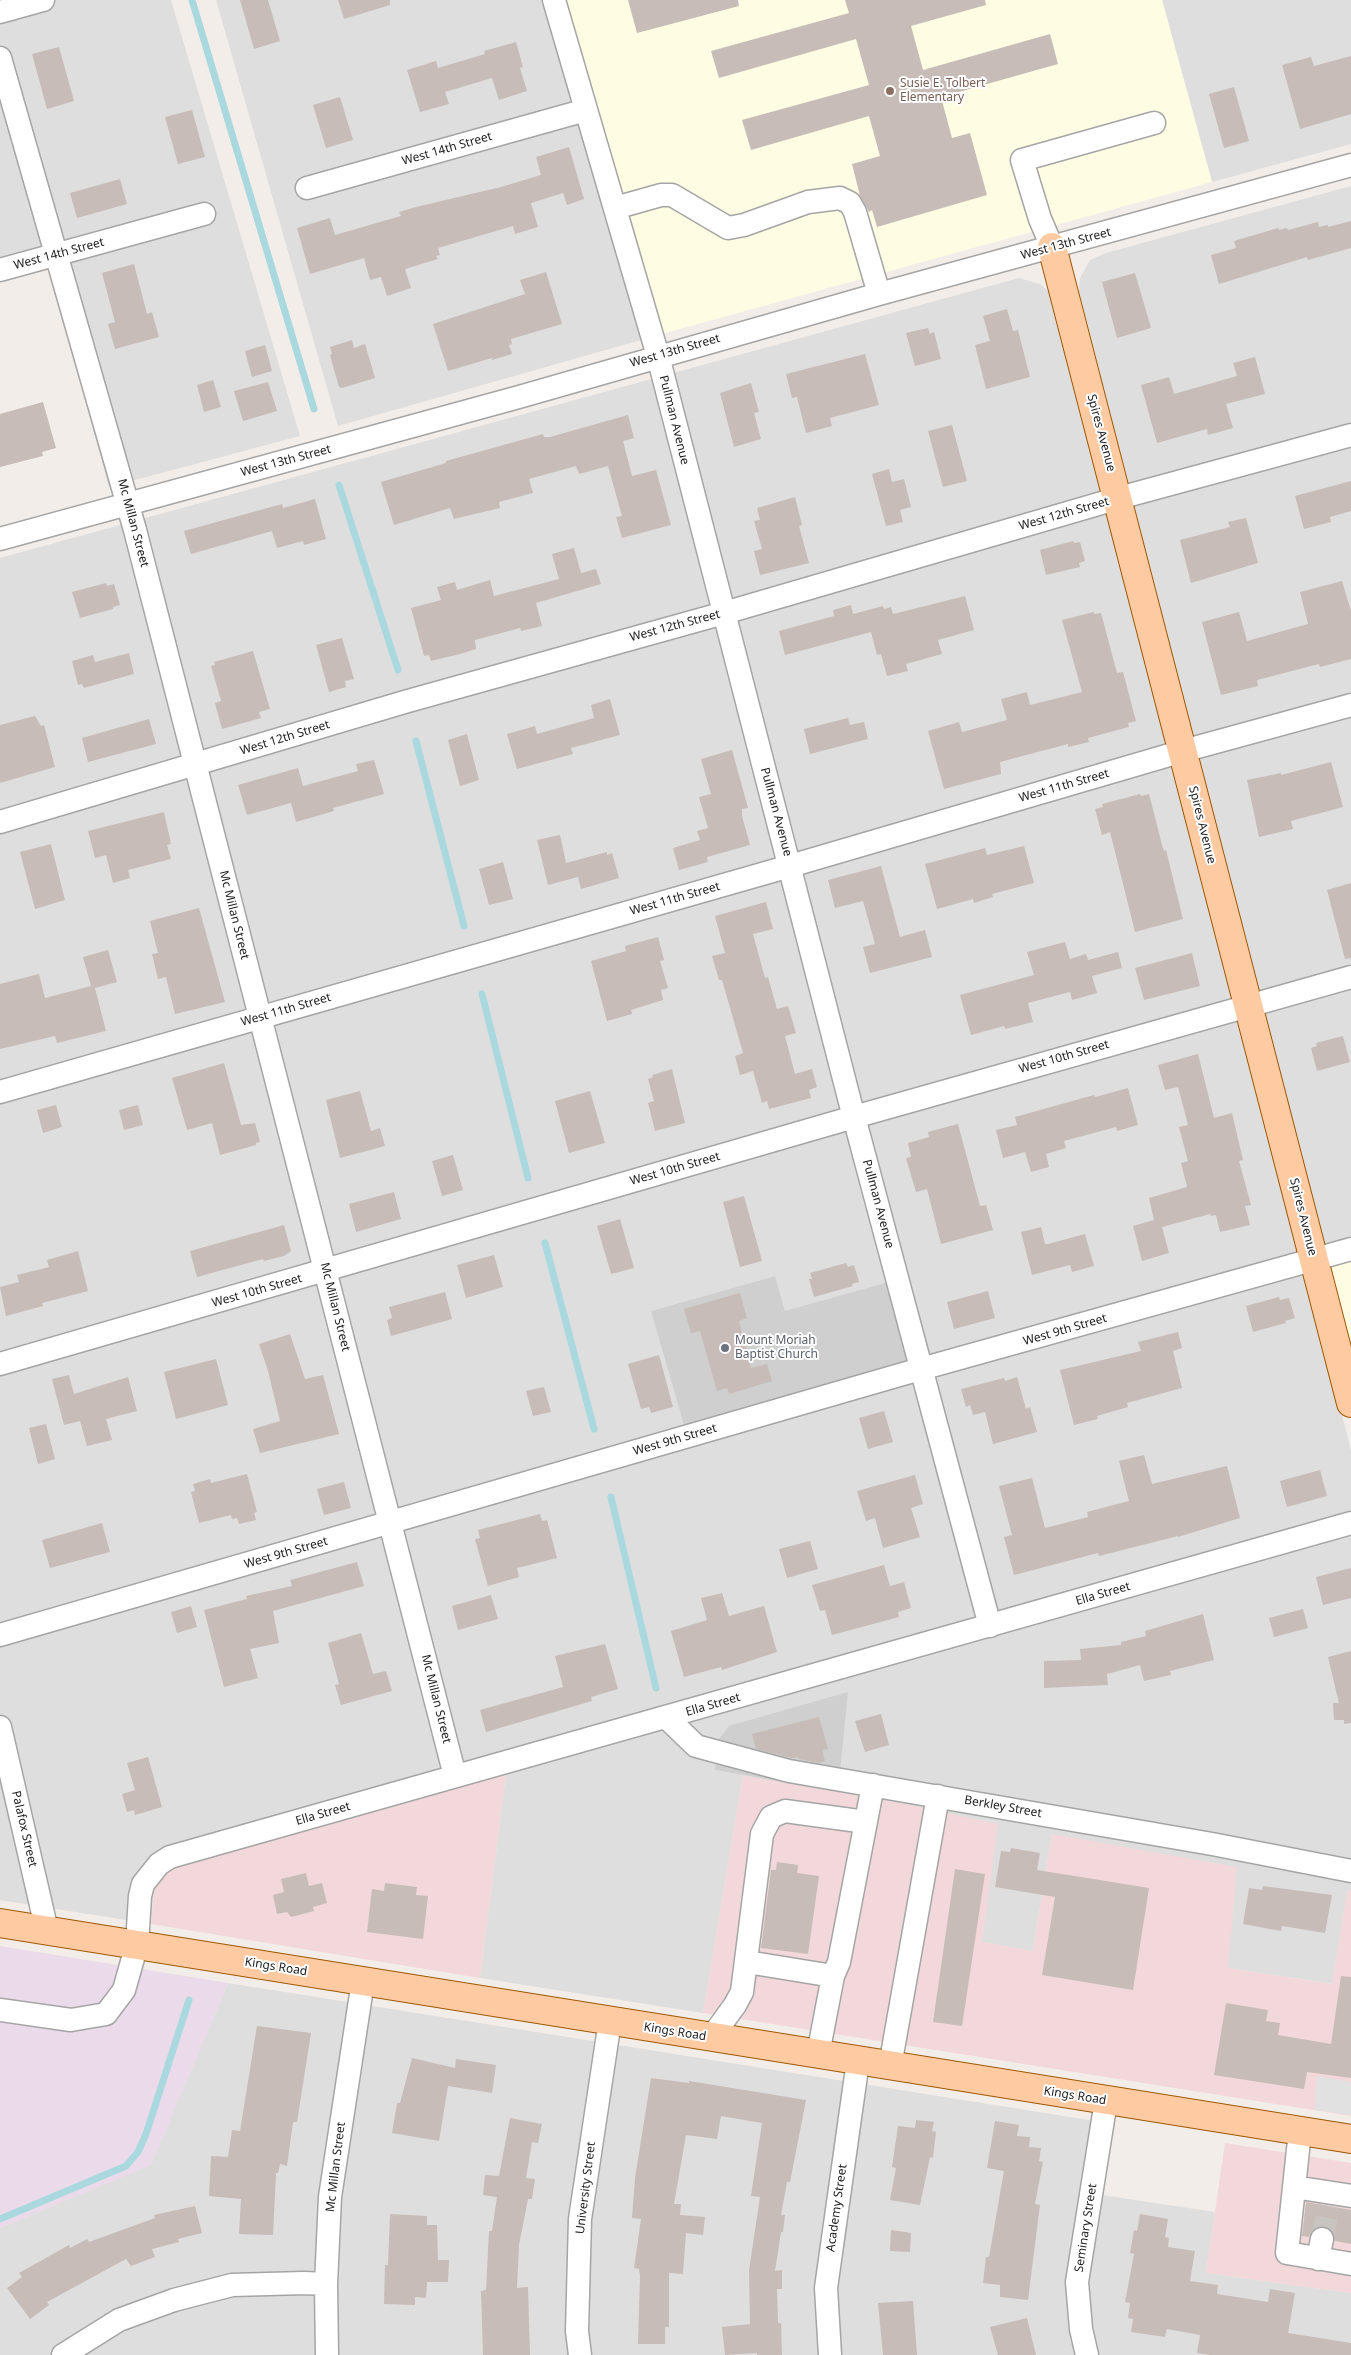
<!DOCTYPE html>
<style>
body{margin:0}
canvas{display:block;background:#f2ede8}
</style>
<canvas width="1351" height="2355"></canvas>
<script>
const g = document.querySelector('canvas').getContext('2d');
g.lineJoin = 'round';
function fill(path, color) {
  g.fillStyle = color;
  g.fill(path, 'evenodd');
}
function shape(rows) {
  const path = new Path2D();
  for (const r of rows) {
    path.moveTo(r[0], r[1]);
    for (let i = 2; i < r.length; i += 2) path.lineTo(r[i], r[i + 1]);
  }
  return path;
}
function trace(path, color, width, dash) {
  g.strokeStyle = color;
  g.lineWidth = width;
  g.lineCap = dash ? 'butt' : 'round';
  g.setLineDash(dash || []);
  g.stroke(path);
}
function write(font, color, halo, rows, align = 'center') {
  g.font = font + ' "Noto Sans",sans-serif';
  g.lineWidth = 4;
  g.setLineDash([]);
  g.textBaseline = 'middle';
  g.strokeStyle = halo;
  g.fillStyle = color;
  for (const [text, x, y, turn = 0] of rows) {
    g.save();
    g.translate(x, y);
    g.rotate((+turn || 0) * Math.PI / 180);
    g.textAlign = isNaN(turn) ? turn : align;
    if (halo) g.strokeText(text, 0, 0);
    g.fillText(text, 0, 0);
    g.restore();
  }
}
const residential = shape([
 [0,0,171,0,300,436,109,487,49,269,0,282],
 [216,0,566,0,662,334,338,426],
 [1162,0,1351,0,1351,144,1212,182],
 [1351,186,1351,1258,1328,1264,1079,291,1080,278,1090,260,1106,253],
 [1019,278,1040,284,1052,294,1351,1450,1351,1891,1347,1891,1333,1984,1228,1968,1052,1834,1033,1951,981,1942,997,1825,905,1804,838,1792,847,1692,715,1770,743,1775,703,2013,480,1978,506,1773,154,1892,151,1924,0,1900,0,558],
 [775,1276,785,1311,651,1311],
 [228,1983,1114,2124,1102,2195,1215,2212,1206,2273,1351,2293,1351,2355,0,2355,0,2228,151,2164]
]);
const commercial = shape([
 [506,1773,480,1978,151,1924,154,1892,161,1876,173,1867],
 [743,1775,905,1804,998,1824,982,1942,1033,1951,1052,1834,1237,1867,1228,1968,1332,1984,1347,1890,1351,1891,1351,2116,703,2013],
 [1225,2143,1351,2163,1351,2293,1206,2273]
]);
const industrial = shape([
 [0,1946,228,1983,151,2165,0,2228]
]);
const education = shape([
 [566,0,1162,0,1212,182,662,334],
 [1351,1258,1351,1352,1328,1264]
]);
const religious = shape([
 [775,1276,785,1311,889,1282,909,1363,685,1428,651,1311],
 [848,1692,838,1792,715,1770,719,1739,729,1726]
]);
const parking = shape([
 [1317,2076,1351,2082,1351,2115,1315,2110]
]);
const stream = shape([
 [192,0,314,409],
 [339,485,398,670],
 [416,741,464,926],
 [482,994,528,1178],
 [545,1243,594,1429],
 [611,1497,656,1688],
 [0,2219,126,2166,138,2152,146,2134,189,2000]
]);
const building = shape([
 [240,0,268,0,280,41,254,49],
 [338,0,390,0,390,5,344,19],
 [628,0,738,0,739,6,637,33],
 [845,0,985,0,986,5,911,26,923,70,1050,34,1058,64,941,97,952,138,970,133,987,195,877,227,872,210,869,212,860,196,852,164,880,156,869,116,751,150,742,120,869,85,856,39,719,78,711,51,849,13],
 [516,42,523,67,520,68,527,91,499,100,492,78,445,92,449,104,420,112,407,70,436,61,438,68,485,54,484,51],
 [59,47,74,101,47,109,32,54],
 [1351,56,1351,114,1300,129,1282,65,1311,57,1314,66],
 [1234,87,1249,141,1224,148,1209,94],
 [340,97,353,140,326,148,313,105],
 [192,110,205,157,178,164,165,117],
 [569,147,584,199,567,205,563,193,531,203,538,227,515,234,513,226,438,248,440,255,436,256,438,259,405,269,411,288,387,296,381,277,370,280,364,258,310,274,297,228,330,218,335,235,401,216,399,212,416,207,501,187,541,175,536,157],
 [120,179,127,204,77,218,70,193],
 [1351,221,1351,248,1308,260,1307,257,1219,284,1211,255,1236,248,1234,241,1278,228,1279,230,1287,228,1288,230,1318,222,1319,227,1328,225,1328,227],
 [134,264,147,314,152,312,159,337,115,349,108,324,115,322,102,273],
 [546,272,562,324,511,339,512,344,509,345,512,354,492,360,492,358,448,371,433,324,525,294,520,280],
 [1135,273,1151,328,1117,338,1102,282],
 [1007,309,1013,331,1018,330,1030,377,986,389,975,345,990,341,983,316],
 [928,328,930,334,934,332,941,359,915,366,906,333],
 [352,340,354,348,365,344,375,378,342,388,339,387,330,355,332,354,330,347],
 [265,345,272,371,252,377,245,351],
 [865,354,879,405,830,418,832,426,806,433,797,397,792,398,786,374],
 [1255,357,1265,394,1226,404,1233,428,1208,435,1207,429,1157,443,1141,385,1169,377,1174,394,1237,376,1233,363],
 [213,380,221,407,204,412,197,385],
 [268,382,277,411,243,421,234,391],
 [751,383,759,412,754,413,761,439,734,447,720,393],
 [43,402,56,448,42,452,43,456,0,467,0,414],
 [628,415,634,438,623,441,632,476,656,470,671,525,622,538,616,517,622,516,608,466,579,474,576,466,529,479,533,493,499,502,500,508,454,519,450,508,394,525,381,482,446,463,446,461,543,434,544,437,550,437],
 [952,425,967,481,943,487,928,431],
 [889,469,892,482,904,479,911,507,900,510,903,522,886,526,872,474],
 [1351,481,1351,511,1330,517,1331,522,1304,529,1295,496],
 [795,497,802,525,799,526,809,563,760,575,754,551,762,549,754,521,760,520,757,508],
 [315,499,326,539,304,545,303,541,277,548,272,531,191,554,184,531,282,504,283,508],
 [1246,518,1258,563,1191,583,1180,540,1230,527,1228,522],
 [1073,541,1074,543,1080,542,1085,561,1079,563,1080,567,1046,575,1040,550],
 [574,548,581,573,596,569,601,584,536,603,542,626,521,631,520,628,475,640,476,649,460,654,431,661,429,655,424,656,411,608,441,600,437,587,455,582,457,590,490,580,494,596,559,579,552,554],
 [1342,581,1351,611,1351,659,1320,667,1319,664,1257,680,1258,686,1221,695,1202,622,1239,612,1247,641,1308,624,1300,592],
 [106,583,107,586,114,584,120,605,113,607,113,609,80,618,72,592],
 [965,596,974,630,938,640,942,654,906,664,908,671,887,676,881,654,877,655,871,632,785,655,779,631,834,616,833,610,851,605,853,614,883,606,884,609,891,607,893,614],
 [1094,612,1094,614,1101,613,1117,673,1123,672,1136,721,1128,723,1129,727,1088,738,1089,742,1068,747,1068,744,1000,762,1001,774,944,789,928,731,959,722,962,732,1007,720,1001,699,1027,692,1030,705,1082,692,1062,620],
 [342,638,354,679,345,681,346,687,329,692,316,645],
 [253,651,270,709,259,712,261,718,222,729,215,703,221,701,211,666,215,665,214,662],
 [129,653,134,674,84,688,82,684,78,685,72,661,93,655,95,662],
 [610,699,620,735,571,748,573,754,517,769,507,734,535,726,537,734,594,718,591,705],
 [35,716,41,726,44,725,55,767,0,783,0,725],
 [848,718,850,725,864,722,868,739,810,754,804,729],
 [149,719,156,744,88,762,82,738],
 [467,734,479,780,460,786,448,740],
 [732,750,748,808,742,809,742,816,750,845,707,857,708,862,679,870,673,848,700,840,697,831,708,828,699,797,711,794,701,759],
 [374,760,384,794,333,808,334,811,296,822,291,803,247,815,238,785,298,768,303,786,358,771,356,764],
 [1331,762,1343,807,1291,821,1293,829,1259,837,1247,780,1281,773,1281,775],
 [1140,794,1141,796,1149,794,1162,845,1164,851,1166,850,1183,919,1135,932,1110,832,1102,835,1095,809,1103,807,1102,804],
 [164,812,171,844,167,845,171,859,128,870,130,878,113,883,106,855,95,858,88,831],
 [560,835,566,863,607,852,607,855,612,853,619,878,581,889,578,877,548,885,537,840],
 [51,844,65,900,35,909,20,852],
 [1024,846,1034,883,992,894,993,897,974,903,973,899,937,909,925,864,985,848,987,855],
 [503,862,513,899,489,905,479,869],
 [881,866,900,937,925,930,932,957,870,973,863,947,875,944,863,901,835,908,828,880],
 [1351,883,1351,958,1345,959,1327,890],
 [766,902,773,929,753,934,765,978,768,977,777,1009,788,1006,796,1033,785,1036,795,1074,812,1069,817,1087,809,1090,811,1098,769,1109,767,1101,762,1103,753,1071,740,1075,735,1056,743,1053,722,980,719,980,712,956,725,953,715,916],
 [199,908,225,1002,175,1014,166,977,158,979,152,954,158,953,150,921],
 [658,937,664,960,660,961,668,988,661,990,663,1000,631,1010,632,1014,607,1021,591,961,626,951,625,946],
 [1065,942,1070,959,1086,954,1088,960,1118,952,1122,968,1092,976,1097,993,1072,1000,1070,992,1028,1003,1033,1022,1005,1029,1004,1026,971,1035,960,995,1034,975,1027,952],
 [108,950,117,982,95,988,106,1031,57,1043,55,1036,0,1049,0,984,39,974,45,998,91,986,83,957],
 [1192,953,1200,986,1144,1000,1135,968],
 [1343,1036,1350,1062,1317,1071,1311,1048,1317,1046,1316,1043],
 [1198,1054,1214,1118,1232,1113,1243,1160,1239,1161,1251,1205,1245,1206,1250,1225,1220,1232,1216,1215,1211,1216,1210,1214,1162,1227,1169,1253,1142,1261,1133,1226,1154,1220,1149,1198,1187,1187,1181,1163,1188,1161,1179,1127,1188,1125,1178,1087,1165,1090,1158,1065],
 [224,1063,241,1125,255,1123,260,1142,256,1143,256,1145,220,1155,212,1123,187,1130,172,1078],
 [672,1069,685,1123,655,1131,648,1103,654,1101,648,1079,653,1077,652,1075],
 [1128,1088,1138,1125,1117,1131,1116,1127,1064,1141,1066,1148,1046,1154,1049,1167,1031,1172,1025,1152,1003,1158,996,1130,1017,1125,1015,1117,1094,1095,1095,1097],
 [360,1091,371,1131,380,1128,385,1146,340,1158,326,1100],
 [590,1091,605,1143,569,1153,555,1101],
 [56,1105,62,1127,43,1133,37,1110],
 [138,1105,143,1125,124,1130,119,1110],
 [958,1124,980,1206,986,1205,993,1230,941,1244,927,1189,916,1192,906,1158,911,1157,908,1143,929,1137,928,1132],
 [453,1155,463,1190,442,1196,432,1161],
 [394,1192,401,1219,356,1232,349,1204],
 [744,1196,762,1261,740,1267,723,1202],
 [620,1219,634,1268,611,1274,597,1226],
 [284,1225,291,1251,284,1256,264,1261,263,1259,197,1277,190,1251],
 [1041,1227,1045,1244,1048,1244,1085,1234,1094,1266,1072,1272,1070,1265,1032,1275,1021,1232],
 [78,1251,88,1291,42,1303,43,1306,6,1316,0,1287,19,1282,17,1275,49,1267,47,1260],
 [494,1255,503,1287,466,1298,457,1265],
 [846,1263,848,1267,854,1265,859,1282,852,1284,853,1286,814,1297,809,1279,812,1279,810,1273],
 [988,1291,995,1318,954,1329,947,1302],
 [445,1292,452,1319,391,1336,387,1320,392,1318,389,1307],
 [740,1293,747,1318,739,1321,751,1368,767,1364,772,1381,729,1394,727,1388,717,1391,700,1331,691,1333,684,1309],
 [1279,1297,1280,1300,1289,1298,1295,1318,1285,1321,1286,1323,1253,1332,1246,1306],
 [1178,1332,1182,1348,1173,1351,1182,1388,1127,1403,1128,1407,1097,1416,1098,1419,1074,1425,1060,1370,1141,1351,1138,1342],
 [290,1334,305,1379,323,1375,339,1434,260,1453,253,1429,280,1421,268,1371,259,1344],
 [659,1355,673,1407,651,1413,649,1407,641,1409,628,1364],
 [216,1359,228,1405,176,1419,164,1372],
 [69,1375,74,1394,128,1377,137,1411,106,1419,112,1440,87,1446,80,1421,64,1425,52,1379],
 [1017,1377,1026,1409,1030,1407,1037,1432,993,1444,985,1412,973,1415,970,1405,966,1407,961,1389,1004,1378,1005,1381],
 [544,1387,551,1412,533,1416,526,1391],
 [884,1411,893,1442,868,1449,859,1418],
 [46,1424,55,1459,38,1464,29,1428],
 [1144,1455,1152,1484,1227,1466,1240,1518,1178,1537,1178,1536,1099,1556,1098,1553,1014,1575,1004,1537,1012,1535,999,1486,1032,1478,1045,1528,1088,1517,1087,1512,1129,1501,1119,1461],
 [1320,1470,1327,1496,1287,1507,1280,1481],
 [247,1474,257,1512,254,1513,256,1520,239,1524,237,1518,232,1519,231,1515,199,1523,191,1492,195,1491,193,1484,210,1479,211,1483],
 [915,1475,923,1504,911,1508,920,1537,883,1548,875,1518,866,1521,857,1491],
 [344,1482,351,1508,324,1515,317,1489],
 [540,1514,542,1521,547,1520,557,1558,517,1568,519,1577,488,1586,475,1539,480,1538,478,1530],
 [102,1523,110,1552,50,1568,42,1540],
 [810,1541,818,1569,787,1578,779,1549],
 [357,1562,364,1586,273,1611,279,1643,250,1649,258,1678,224,1687,204,1610,247,1599,246,1596,292,1586,290,1580],
 [884,1565,890,1586,904,1582,911,1608,898,1612,899,1617,832,1635,825,1610,820,1611,812,1585],
 [1351,1568,1351,1598,1323,1605,1316,1577],
 [722,1593,729,1616,764,1606,777,1652,722,1670,721,1667,684,1677,671,1631,707,1620,701,1598],
 [491,1595,498,1619,458,1630,452,1606],
 [191,1606,197,1627,177,1633,171,1612],
 [1303,1609,1308,1628,1274,1637,1269,1618],
 [1203,1614,1214,1660,1170,1671,1171,1675,1144,1681,1140,1665,1107,1674,1108,1685,1044,1688,1044,1661,1081,1660,1080,1649,1121,1645,1121,1642,1146,1636,1145,1631],
 [361,1633,373,1674,386,1671,392,1691,341,1705,335,1685,339,1684,328,1643],
 [605,1644,618,1689,591,1697,592,1701,486,1732,480,1710,563,1687,555,1656],
 [1351,1651,1351,1723,1344,1724,1344,1720,1334,1720,1333,1703,1339,1703,1328,1657],
 [881,1714,889,1745,865,1752,855,1721],
 [819,1717,828,1749,822,1750,825,1761,819,1763,799,1759,798,1757,792,1758,756,1749,752,1734],
 [148,1757,162,1807,135,1815,134,1810,127,1812,122,1794,135,1790,127,1763],
 [1011,1848,1040,1853,1037,1870,1149,1888,1133,1990,1042,1975,1055,1897,995,1887,1001,1851,1010,1852],
 [777,1862,798,1865,797,1873,819,1876,808,1954,761,1948,771,1870,776,1870],
 [955,1869,985,1874,962,2026,933,2022],
 [306,1873,309,1886,322,1883,327,1903,313,1907,314,1911,291,1917,287,1912,277,1914,273,1895,284,1892,281,1879],
 [385,1883,417,1887,416,1895,428,1896,423,1939,367,1932,372,1889,384,1891],
 [1263,1886,1332,1895,1325,1933,1282,1926,1281,1931,1243,1924,1249,1888,1262,1890],
 [1341,1976,1351,1977,1351,2078,1307,2072,1304,2089,1214,2075,1226,2003,1268,2010,1266,2021,1280,2023,1278,2035,1331,2044],
 [257,2026,311,2033,297,2122,293,2122,287,2166,280,2164,278,2173,276,2173,273,2235,239,2234,241,2199,209,2196,211,2156,228,2157,232,2130,240,2131],
 [412,2058,455,2068,456,2059,496,2065,492,2093,448,2086,439,2141,392,2133,397,2103,400,2103],
 [651,2078,689,2083,689,2081,806,2100,790,2182,787,2182,781,2215,785,2215,783,2232,781,2232,775,2271,782,2270,782,2289,777,2289,778,2323,781,2323,782,2355,757,2355,757,2353,725,2355,722,2327,750,2324,749,2270,760,2197,751,2196,762,2123,721,2116,717,2139,686,2135,674,2204,681,2204,680,2215,705,2217,703,2235,686,2233,683,2274,669,2273,669,2327,665,2327,665,2344,638,2344,640,2276,639,2269,634,2268,641,2219,632,2218,635,2178],
 [510,2118,542,2124,538,2143,532,2142,526,2178,535,2179,532,2199,528,2199,519,2245,517,2288,528,2287,530,2355,483,2355,481,2291,486,2290,489,2231,492,2231,497,2197,483,2195,485,2175,499,2176],
 [916,2120,934,2122,932,2131,936,2132,933,2158,930,2157,920,2205,890,2200,896,2168,892,2167,898,2126,915,2128],
 [995,2121,1019,2125,1017,2136,1030,2137,1029,2147,1041,2148,1039,2161,1043,2162,1035,2204,1040,2205,1028,2300,1000,2297,1000,2285,983,2283,986,2257,989,2257,1004,2171,987,2168],
 [1306,2202,1351,2210,1351,2244,1335,2241,1331,2230,1324,2226,1313,2230,1309,2237,1302,2236],
 [195,2206,202,2233,178,2239,179,2242,152,2249,155,2257,131,2266,126,2259,47,2302,49,2305,30,2319,7,2288,22,2277,19,2273,69,2245,70,2248,87,2239,89,2242,155,2218,154,2215],
 [390,2214,427,2216,427,2225,437,2225,438,2260,449,2260,448,2282,427,2282,426,2298,415,2297,415,2305,384,2304,385,2265,388,2265],
 [1140,2214,1168,2219,1165,2237,1169,2238,1168,2247,1195,2251,1190,2281,1218,2285,1217,2294,1268,2302,1270,2289,1295,2293,1288,2333,1351,2343,1351,2355,1210,2355,1197,2353,1200,2335,1167,2329,1165,2337,1131,2332,1133,2319,1128,2318,1130,2303,1125,2302,1134,2254,1130,2253,1134,2230,1137,2231],
 [891,2230,911,2233,910,2252,890,2251],
 [913,2301,917,2355,883,2355,878,2303],
 [1027,2318,1036,2355,998,2355,990,2327]
]);
const minorTunnel = shape([
 [1322,2239,1329,2206]
]);
const minor = shape([
 [554,0,658,356,850,1102,990,1626],
 [0,12,43,0],
 [0,58,135,530,455,1776],
 [307,188,586,110],
 [615,208,661,195,672,195,728,228,744,225,808,202,840,198,850,203,855,212,879,294],
 [1052,247,1040,219,1022,160,1154,123],
 [0,270,204,214],
 [0,539,519,397,879,294,1351,165],
 [0,822,408,701,724,613,1119,498,1351,435],
 [0,1092,790,866,1183,751,1351,705],
 [0,1364,854,1117,1351,977],
 [0,1635,903,1374,1351,1249],
 [667,1718,696,1746,789,1771,1212,1844,1351,1871],
 [0,1727,47,1931],
 [747,1962,833,1976],
 [0,2010,71,2020,106,2014,124,1990,137,1944,140,1896,143,1884,159,1864,170,1857,1351,1523],
 [711,2038,735,2005,742,1992,762,1834,771,1817,785,1811,866,1822],
 [818,2054,833,1976,839,1962,873,1785],
 [890,2066,938,1796],
 [1300,2131,1287,2253,1351,2264],
 [1294,2187,1351,2196],
 [1318,2259,1322,2239],
 [63,2355,119,2320,174,2300,232,2285,304,2283,326,2284],
 [327,2355,326,2284,330,2197,363,1981],
 [580,2355,577,2331,580,2219,610,2021],
 [830,2355,826,2288,858,2061],
 [1087,2355,1081,2329,1077,2282,1106,2101]
]);
const major = shape([
 [1052,247,1351,1403],
 [0,1923,1351,2139]
]);
const markers = [
 [890,91,5,"#8d6e63"],
 [725,1348,5,"#6b7280"]
];
const educationNames = [
 ["Susie E. Tolbert",900,84],
 ["Elementary",900,98]
];
const streetNames = [
 ["West 14th Street",447,149,-16],
 ["West 13th Street",1066,244,-15],
 ["West 14th Street",59,254,-15],
 ["West 13th Street",675,351,-16],
 ["Pullman Avenue",674,420,76],
 ["Spires Avenue",1101,433,75],
 ["West 13th Street",286,461,-15],
 ["West 12th Street",1064,514,-16],
 ["Mc Millan Street",133,523,75],
 ["West 12th Street",675,626,-15],
 ["West 12th Street",285,738,-17],
 ["West 11th Street",1064,786,-16],
 ["Pullman Avenue",776,812,75],
 ["Spires Avenue",1202,825,76],
 ["West 11th Street",675,899,-16],
 ["Mc Millan Street",234,915,76],
 ["West 11th Street",286,1010,-16],
 ["West 10th Street",1064,1057,-16],
 ["West 10th Street",675,1169,-16],
 ["Pullman Avenue",878,1204,75],
 ["Spires Avenue",1303,1217,76],
 ["West 10th Street",257,1291,-16],
 ["Mc Millan Street",335,1307,76],
 ["West 9th Street",1065,1330,-16],
 ["West 9th Street",675,1440,-16],
 ["West 9th Street",286,1553,-16],
 ["Ella Street",1103,1594,-16],
 ["Mc Millan Street",436,1699,76],
 ["Ella Street",713,1705,-16],
 ["Berkley Street",1003,1807,10],
 ["Ella Street",323,1814,-16],
 ["Palafox Street",24,1829,77],
 ["Kings Road",276,1967,9],
 ["Kings Road",675,2032,9],
 ["Kings Road",1075,2096,9],
 ["Mc Millan Street",336,2167,-83],
 ["University Street",586,2188,-83],
 ["Academy Street",837,2208,-82],
 ["Seminary Street",1086,2228,-81]
];
const worshipNames = [
 ["Mount Moriah",735,1341],
 ["Baptist Church",735,1355]
];
fill(residential, '#dfdede');
fill(commercial, '#f2d8da');
fill(industrial, '#ebdaea');
fill(education, '#fffce4');
fill(religious, '#cfcfcf');
fill(parking, '#e1e1e1');
trace(stream, '#a9d9df', 7);
fill(building, '#c7bcb7');
trace(minorTunnel, '#c8c4c0', 22, [22, 11]);
trace(minor, '#a5a5a5', 25);
trace(major, '#9f5700', 30);
trace(minor, '#fff', 22);
trace(major, '#fdcaa2', 28);
for (const [x, y, r, color] of markers) {
  const dot = new Path2D();
  dot.arc(x, y, r, 0, 2 * Math.PI);
  g.fillStyle = color;
  g.fill(dot);
  trace(dot, '#fff', 2);
}
write('12px', '#785e54', '#fff', educationNames, 'left');
write('12px', '#212121', '#fff', streetNames);
write('12px', '#5b616d', '#fff', worshipNames, 'left');
</script>
